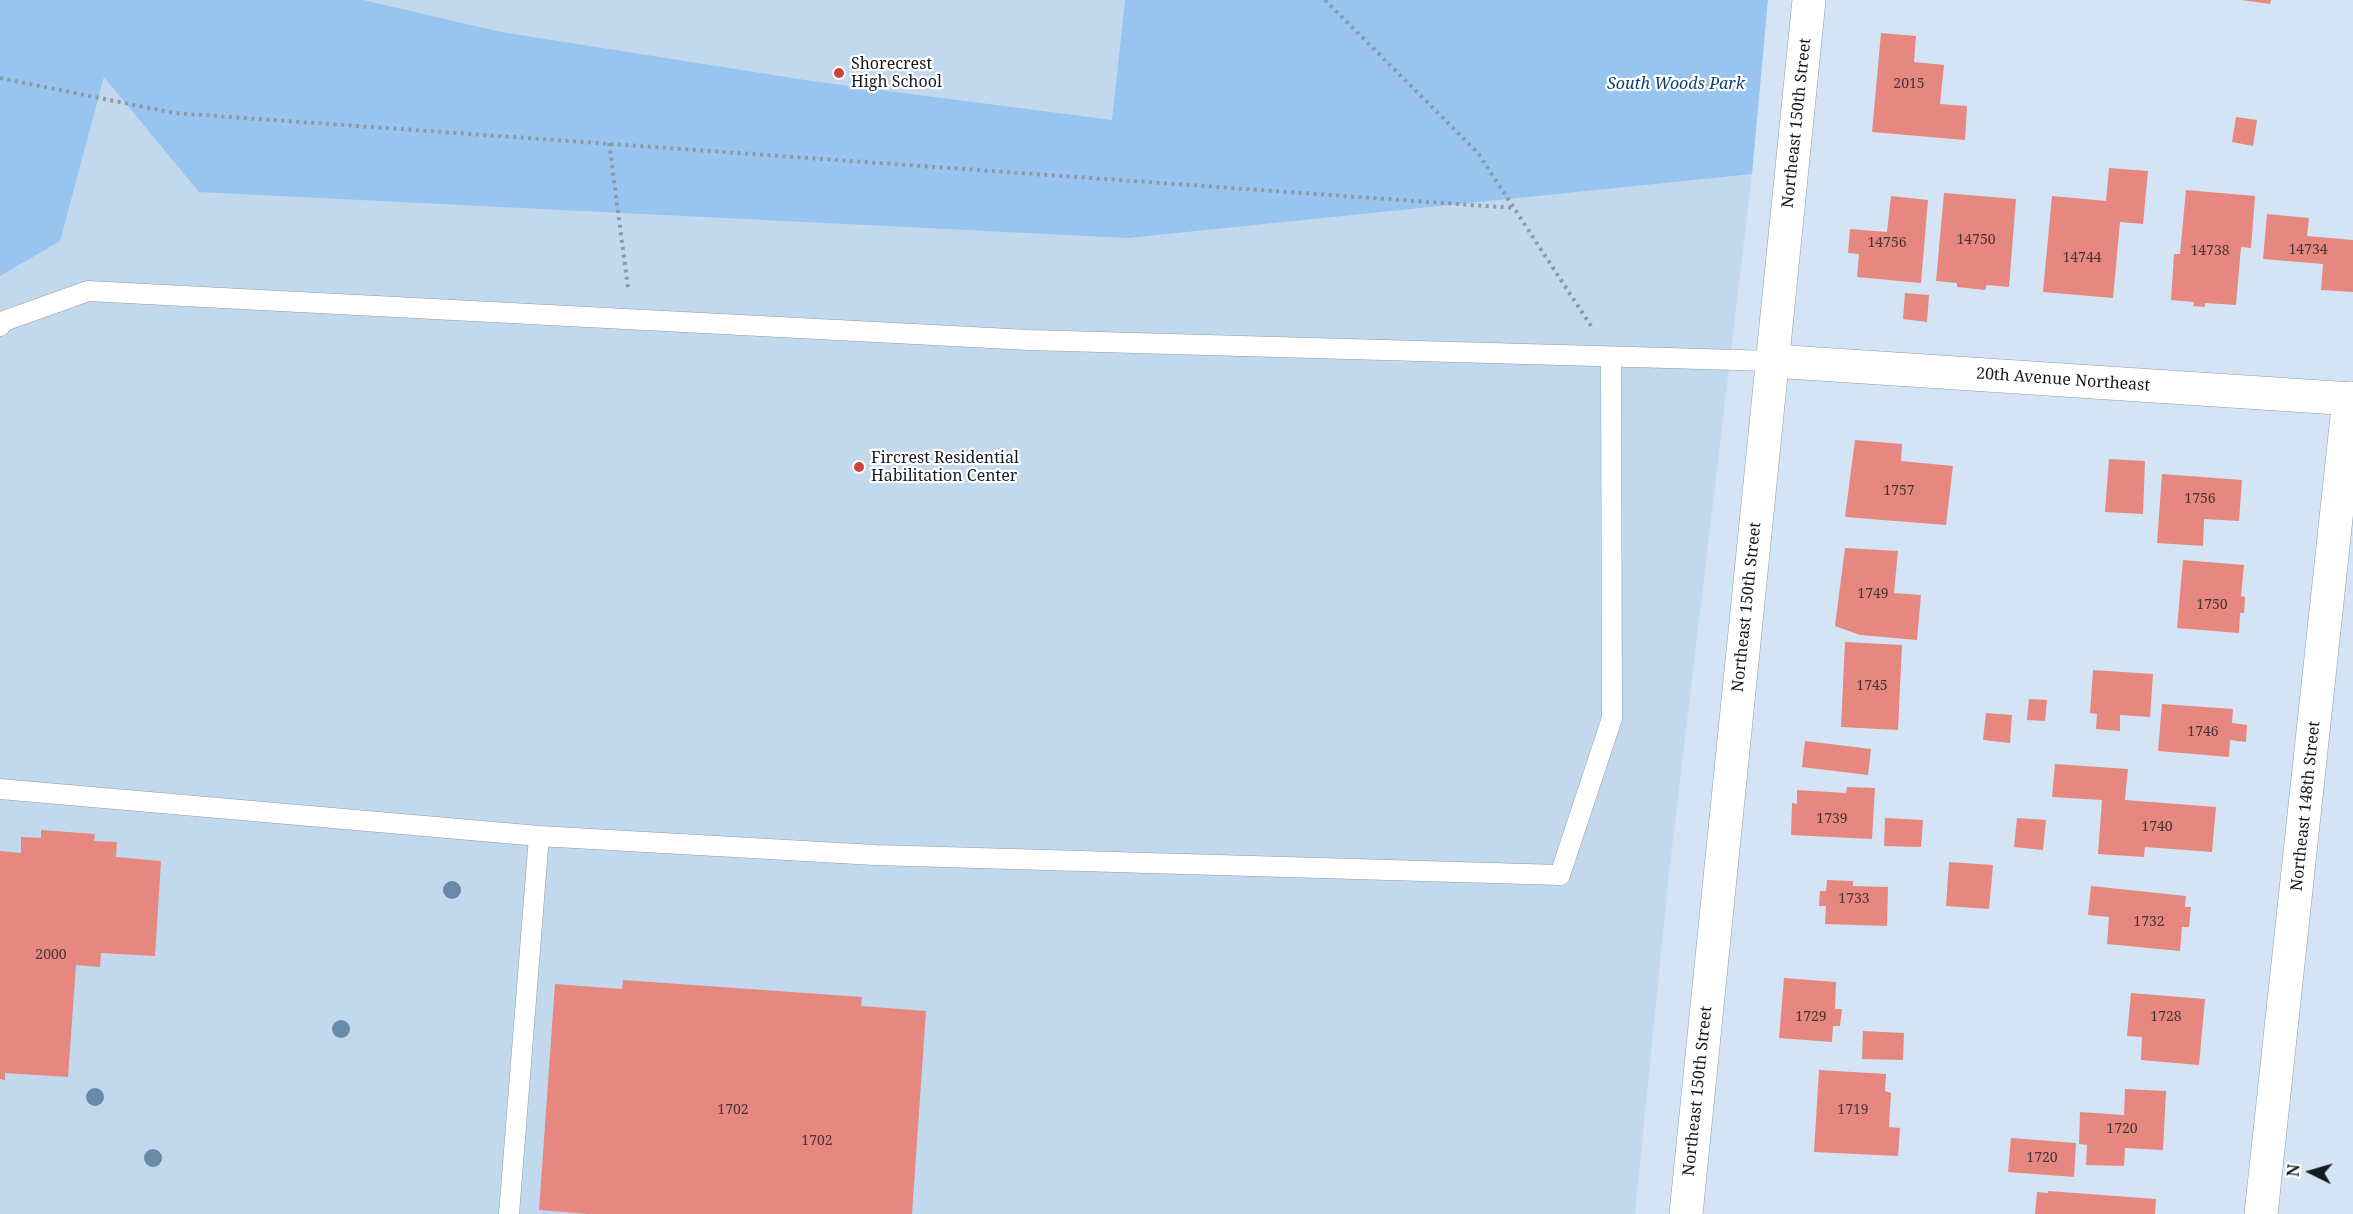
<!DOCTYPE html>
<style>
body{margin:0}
#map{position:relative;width:2353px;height:1214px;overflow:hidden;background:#d4e4f4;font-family:"Noto Serif",serif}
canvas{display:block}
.north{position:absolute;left:2281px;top:1142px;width:60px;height:60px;-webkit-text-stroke:4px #fff;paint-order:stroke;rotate:275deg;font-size:16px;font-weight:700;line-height:24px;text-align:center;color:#13191e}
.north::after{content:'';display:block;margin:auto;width:21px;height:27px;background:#13191e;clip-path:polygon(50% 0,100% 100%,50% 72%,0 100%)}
</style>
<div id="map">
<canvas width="2353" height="1214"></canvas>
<div class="north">N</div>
</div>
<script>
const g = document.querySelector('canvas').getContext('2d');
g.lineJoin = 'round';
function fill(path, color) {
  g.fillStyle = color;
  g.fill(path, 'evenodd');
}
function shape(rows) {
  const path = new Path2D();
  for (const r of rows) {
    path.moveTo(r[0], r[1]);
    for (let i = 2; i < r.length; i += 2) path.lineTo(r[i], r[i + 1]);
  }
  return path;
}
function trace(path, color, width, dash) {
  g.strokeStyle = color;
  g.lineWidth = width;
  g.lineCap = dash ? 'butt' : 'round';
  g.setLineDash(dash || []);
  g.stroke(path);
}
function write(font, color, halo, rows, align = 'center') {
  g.font = font + ' "Noto Serif",serif';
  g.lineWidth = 4.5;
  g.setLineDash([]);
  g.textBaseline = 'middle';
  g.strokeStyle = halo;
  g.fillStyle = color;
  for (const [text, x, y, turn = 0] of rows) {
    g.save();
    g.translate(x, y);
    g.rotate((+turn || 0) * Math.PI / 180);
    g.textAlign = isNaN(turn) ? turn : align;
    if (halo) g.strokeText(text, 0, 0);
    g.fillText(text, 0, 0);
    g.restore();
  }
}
const built = shape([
 [0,0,1125,0,1113,120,1752,174,1669,873,1635,1214,0,1214]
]);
const green = shape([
 [0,0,363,0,501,32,811,81,1112,120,1125,0,1768,0,1752,174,1128,238,199,192,104,77,60,241,0,276]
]);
const building = shape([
 [2242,0,2271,0,2270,4],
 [1881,33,1916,36,1914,62,1944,65,1940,104,1967,106,1965,140,1872,132],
 [2236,117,2257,120,2253,146,2232,142],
 [2109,168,2148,171,2143,224,2120,222,2113,298,2043,292,2052,196,2106,201],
 [2186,190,2255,196,2251,248,2241,247,2236,305,2205,303,2205,307,2193,306,2194,302,2171,300,2174,254,2180,254],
 [1944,193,2016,199,2009,287,1987,285,1985,290,1957,287,1957,283,1936,281],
 [1891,196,1928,200,1921,283,1857,277,1859,254,1848,253,1850,229,1887,232],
 [2267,214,2309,218,2307,236,2353,240,2353,292,2321,290,2323,264,2263,259],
 [1905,293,1929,295,1927,322,1903,319],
 [1855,440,1902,444,1901,461,1953,466,1946,525,1845,517],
 [2109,459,2145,461,2143,514,2105,512],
 [2162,474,2242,480,2239,521,2204,519,2203,546,2157,543],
 [1845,548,1898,551,1894,593,1921,595,1917,640,1860,635,1835,626],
 [2183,560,2244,565,2241,596,2245,597,2244,613,2240,613,2239,633,2177,628],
 [1845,642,1902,645,1898,730,1841,727],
 [2093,670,2153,674,2150,717,2120,715,2120,731,2096,729,2097,714,2090,713],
 [2029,699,2047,700,2045,721,2027,720],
 [2162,704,2233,709,2232,723,2247,725,2246,742,2230,740,2229,757,2158,751],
 [1986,713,2012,715,2010,743,1983,740],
 [1805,741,1871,749,1868,775,1802,767],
 [2055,764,2128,769,2125,800,2216,807,2212,852,2145,847,2144,857,2098,854,2102,800,2052,797],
 [1847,787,1875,788,1872,839,1791,835,1792,803,1797,804,1797,790,1846,793],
 [1885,818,1923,820,1921,847,1884,846],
 [2017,818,2046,820,2043,850,2014,847],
 [41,830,95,834,94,841,117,842,116,857,161,861,155,956,101,953,100,967,76,965,68,1077,5,1073,5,1080,0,1079,0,851,21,853,21,837,41,838],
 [1949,862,1993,865,1989,909,1946,906],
 [1827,880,1853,881,1853,886,1888,887,1887,926,1825,924,1826,906,1819,906,1820,891,1826,891],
 [2091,886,2186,896,2185,907,2191,907,2189,927,2182,927,2180,951,2107,944,2109,917,2088,915],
 [1784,978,1836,982,1835,1009,1842,1009,1840,1026,1833,1026,1832,1042,1779,1038],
 [623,980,862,997,861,1006,926,1011,912,1214,588,1214,539,1210,555,984,622,989],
 [2131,993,2205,999,2199,1065,2141,1060,2142,1037,2127,1036],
 [1863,1031,1904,1033,1903,1060,1862,1059],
 [1819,1070,1886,1074,1885,1091,1891,1093,1889,1127,1900,1128,1898,1156,1814,1152],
 [2125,1089,2166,1091,2163,1150,2125,1148,2124,1166,2086,1165,2087,1145,2079,1144,2080,1112,2124,1115],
 [2011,1138,2076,1143,2074,1177,2008,1172],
 [2048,1191,2156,1199,2155,1214,2035,1214,2037,1192,2048,1193]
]);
const path = shape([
 [1325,0,1478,153,1591,326],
 [0,78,174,113,1514,208],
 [609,143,628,288]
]);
const lane = shape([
 [0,326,4,321,88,291,1029,340,1773,361],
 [0,789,539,836],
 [509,1214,539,836,875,855,1560,875,1612,718,1611,357]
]);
const street = shape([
 [1773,361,2353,399],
 [2261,1214,2349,398]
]);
const secondary = shape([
 [1686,1214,1809,0]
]);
const trees = [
 [452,890],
 [341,1029],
 [95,1097],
 [153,1158]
];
const markers = [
 [839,73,6,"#d0413d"],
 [859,467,6,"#d0413d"]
];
const numberNames = [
 ["2015",1909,84],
 ["14750",1976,240],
 ["14756",1887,243],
 ["14734",2308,250],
 ["14738",2210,251],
 ["14744",2082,258],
 ["1757",1899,491],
 ["1756",2200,499],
 ["1749",1873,594],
 ["1750",2212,605],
 ["1745",1872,686],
 ["1746",2203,732],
 ["1739",1832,819],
 ["1740",2157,827],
 ["1733",1854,899],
 ["1732",2149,922],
 ["2000",51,955],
 ["1729",1811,1017],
 ["1728",2166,1017],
 ["1702",733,1110],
 ["1719",1853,1110],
 ["1720",2122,1129],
 ["1702",817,1141],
 ["1720",2042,1158]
];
const poiNames = [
 ["Shorecrest",851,64],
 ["High School",851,82],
 ["Fircrest Residential",871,458],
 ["Habilitation Center",871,476]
];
const parkNames = [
 ["South Woods Park",1676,84]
];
const streetNames = [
 ["Northeast 150th Street",1797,123,-84],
 ["20th Avenue Northeast",2063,380,4],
 ["Northeast 150th Street",1747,607,-84],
 ["Northeast 148th Street",2306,806,-84],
 ["Northeast 150th Street",1698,1091,-84]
];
fill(built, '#c2d8ed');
fill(green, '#97c5f0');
fill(building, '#e6887f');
trace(lane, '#8d9caa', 21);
trace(street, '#8d9caa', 34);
trace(secondary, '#8d9caa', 34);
trace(path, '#8d9aa6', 4, [3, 4.5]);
trace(lane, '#fff', 20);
trace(street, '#fff', 33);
trace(secondary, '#fff', 33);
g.fillStyle = '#678aa8';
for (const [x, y] of trees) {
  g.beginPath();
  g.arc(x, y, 9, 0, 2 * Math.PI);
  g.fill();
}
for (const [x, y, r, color] of markers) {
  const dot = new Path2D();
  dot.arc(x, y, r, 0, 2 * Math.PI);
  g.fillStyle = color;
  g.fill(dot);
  trace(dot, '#fff', 2);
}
write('14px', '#483536', null, numberNames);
write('16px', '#13191e', '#fff', poiNames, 'left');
write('italic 16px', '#0d416a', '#fff', parkNames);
write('16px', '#13191e', '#fff', streetNames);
</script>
